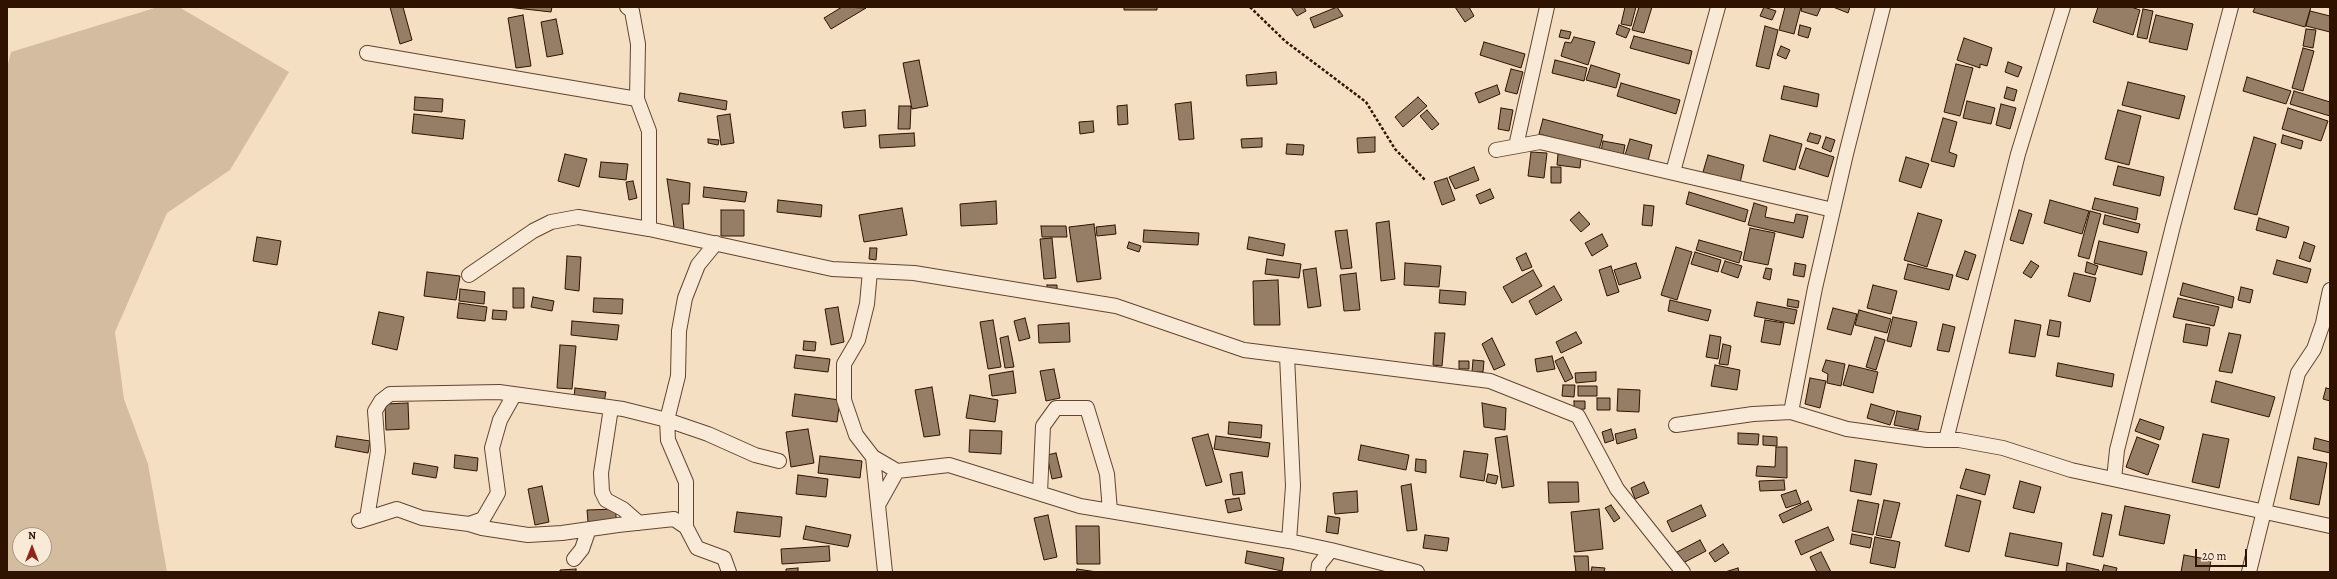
<!DOCTYPE html>
<style>
body{margin:0}
#map{position:relative;width:2337px;height:579px;overflow:hidden;background:#f5dfc2;font-family:Alegreya,serif}
canvas{display:block}
.frame{position:absolute;inset:0;border:8px solid #301200;pointer-events:none}
.north{position:absolute;left:12px;top:527px;width:40px;height:40px;box-sizing:border-box;background:#f8ead7;border:1px solid #a89481;border-radius:50%;rotate:0deg;font-size:11px;font-weight:700;line-height:16px;text-align:center;color:#301200}
.north::after{content:'';display:block;margin:auto;width:14px;height:18px;background:#8f2418;clip-path:polygon(50% 0,100% 100%,50% 72%,0 100%)}
.scale{position:absolute;left:2195px;top:549px;width:52px;height:18px;box-sizing:border-box;border:2px solid #301200;border-top:0;padding-left:5px;font-size:12px;line-height:14px;white-space:nowrap;color:#301200;-webkit-text-stroke:3px #f8ead7;paint-order:stroke}
</style>
<div id="map">
<canvas width="2337" height="579"></canvas>
<div class="frame"></div>
<div class="north">N</div>
<div class="scale">20 m</div>
</div>
<script>
const g = document.querySelector('canvas').getContext('2d');
g.lineJoin = 'round';
function fill(path, color) {
  g.fillStyle = color;
  g.fill(path, 'evenodd');
}
function shape(rows) {
  const path = new Path2D();
  for (const r of rows) {
    path.moveTo(r[0], r[1]);
    for (let i = 2; i < r.length; i += 2) path.lineTo(r[i], r[i + 1]);
  }
  return path;
}
function trace(path, color, width, dash) {
  g.strokeStyle = color;
  g.lineWidth = width;
  g.lineCap = dash ? 'butt' : 'round';
  g.setLineDash(dash || []);
  g.stroke(path);
}
const green = shape([
 [158,7,179,7,289,72,230,170,167,213,115,332,124,399,148,464,167,572,7,572,7,68,11,52],
 [20,535,44,535,44,559,20,559]
]);
const building = shape([
 [390,7,403,7,412,40,400,44,390,7],
 [507,7,552,7,551,12,507,7],
 [842,7,866,8,831,29,824,18,842,7],
 [1124,7,1157,7,1157,10,1124,10,1124,7],
 [1291,7,1304,7,1306,11,1297,16,1291,7],
 [1337,7,1343,16,1314,28,1310,18,1337,7],
 [1455,7,1469,7,1474,16,1465,22,1455,7],
 [1625,7,1636,7,1631,26,1621,24,1625,7],
 [1639,7,1652,7,1644,33,1632,30,1639,7],
 [1764,7,1776,11,1772,20,1760,16,1764,7],
 [1785,7,1801,7,1794,34,1779,30,1785,7],
 [1802,7,1821,7,1817,16,1801,11,1802,7],
 [1833,7,1850,7,1848,13,1833,7],
 [2098,7,2131,7,2140,10,2133,35,2093,22,2098,7],
 [2255,7,2311,7,2305,27,2253,12,2255,7],
 [2143,9,2153,11,2147,39,2137,37,2143,9],
 [2310,11,2330,16,2330,32,2306,26,2310,11],
 [523,15,531,66,516,68,508,18,523,15],
 [2156,15,2193,24,2187,50,2149,42,2156,15],
 [556,19,563,54,547,57,541,22,556,19],
 [1619,25,1630,29,1626,38,1616,34,1619,25],
 [1800,25,1811,28,1808,38,1798,35,1800,25],
 [1765,26,1778,30,1769,69,1756,66,1765,26],
 [2306,29,2316,30,2313,48,2303,46,2306,29],
 [1561,30,1571,32,1569,39,1559,37,1561,30],
 [1634,36,1692,51,1689,64,1630,48,1634,36],
 [1574,37,1595,42,1588,65,1561,56,1565,42,1571,43,1574,37],
 [1964,38,1992,48,1987,66,1980,64,1980,68,1957,60,1964,38],
 [1484,42,1525,54,1521,68,1480,55,1484,42],
 [1781,46,1790,50,1786,59,1777,55,1781,46],
 [2303,48,2314,51,2303,91,2292,88,2303,48],
 [919,60,928,106,912,109,903,63,919,60],
 [1555,60,1587,68,1584,81,1552,73,1555,60],
 [2008,62,2022,67,2018,77,2005,72,2008,62],
 [1956,64,1973,68,1960,116,1944,112,1956,64],
 [1591,65,1620,74,1616,88,1586,80,1591,65],
 [1511,69,1523,72,1517,94,1505,91,1511,69],
 [1276,72,1277,84,1247,86,1246,75,1276,72],
 [2247,77,2291,91,2286,104,2243,91,2247,77],
 [2128,82,2185,96,2179,119,2122,105,2128,82],
 [1621,83,1680,100,1676,114,1617,96,1621,83],
 [1497,85,1500,94,1479,103,1475,93,1497,85],
 [1784,86,1819,94,1817,107,1781,99,1784,86],
 [2007,87,2017,90,2014,101,2004,98,2007,87],
 [2294,91,2330,102,2330,116,2290,104,2294,91],
 [680,93,727,101,726,110,678,101,680,93],
 [415,97,443,99,442,112,414,110,415,97],
 [1418,97,1427,106,1403,127,1395,117,1418,97],
 [1967,101,1995,108,1991,124,1963,118,1967,101],
 [1191,102,1194,139,1179,140,1175,104,1191,102],
 [2001,104,2016,108,2010,129,1996,125,2001,104],
 [1127,105,1128,124,1118,125,1117,106,1127,105],
 [899,106,911,106,910,129,898,129,899,106],
 [1501,108,1513,110,1509,131,1498,129,1501,108],
 [2288,108,2328,121,2321,141,2282,129,2288,108],
 [865,110,866,126,844,128,842,112,865,110],
 [1427,110,1439,124,1432,130,1420,116,1427,110],
 [2118,110,2141,116,2129,165,2105,159,2118,110],
 [414,114,465,120,463,139,412,133,414,114],
 [730,114,734,143,721,145,717,116,730,114],
 [1943,118,1957,122,1949,152,1957,155,1954,167,1931,161,1943,118],
 [1543,119,1603,135,1599,150,1539,134,1543,119],
 [1093,121,1094,132,1080,134,1079,122,1093,121],
 [914,133,915,146,880,148,879,135,914,133],
 [1810,133,1821,136,1818,144,1807,141,1810,133],
 [1770,135,1802,144,1795,170,1763,161,1770,135],
 [2283,135,2303,141,2301,149,2281,143,2283,135],
 [1375,137,1375,152,1358,153,1357,138,1375,137],
 [1826,137,1835,140,1831,152,1822,148,1826,137],
 [2254,137,2276,144,2257,215,2234,209,2254,137],
 [1262,138,1262,147,1242,148,1241,139,1262,138],
 [708,139,719,140,718,145,708,143,708,139],
 [1630,139,1652,145,1648,161,1625,155,1630,139],
 [1603,141,1625,145,1623,156,1601,151,1603,141],
 [1287,144,1304,145,1303,155,1286,154,1287,144],
 [1806,148,1834,157,1828,177,1799,168,1806,148],
 [1531,152,1547,153,1544,178,1528,176,1531,152],
 [565,154,587,159,579,187,558,181,565,154],
 [1558,154,1581,157,1580,168,1557,165,1558,154],
 [1708,155,1744,165,1740,183,1703,172,1708,155],
 [1906,157,1929,164,1921,188,1899,181,1906,157],
 [601,162,628,164,626,180,599,177,601,162],
 [2118,166,2164,177,2160,196,2113,185,2118,166],
 [1474,167,1479,180,1455,189,1449,177,1474,167],
 [1551,167,1561,167,1561,183,1551,183,1551,167],
 [1447,178,1455,200,1442,205,1434,182,1447,178],
 [667,179,690,183,689,204,682,204,684,232,675,233,667,179],
 [633,181,637,198,629,200,626,182,633,181],
 [704,187,747,192,745,202,703,197,704,187],
 [1490,189,1494,198,1480,204,1476,195,1490,189],
 [1689,192,1748,210,1745,222,1686,204,1689,192],
 [2095,198,2138,208,2136,220,2092,209,2095,198],
 [778,200,822,205,821,217,777,212,778,200],
 [2050,200,2089,211,2082,234,2044,223,2050,200],
 [996,201,997,224,961,226,960,204,996,201],
 [1754,203,1767,207,1765,217,1794,223,1796,214,1808,216,1803,238,1748,225,1754,203],
 [1644,205,1654,206,1652,226,1642,225,1644,205],
 [902,208,907,235,864,242,859,215,902,208],
 [721,210,744,210,744,236,721,236,721,210],
 [2019,210,2032,214,2023,244,2010,240,2019,210],
 [2090,211,2101,214,2089,259,2078,256,2090,211],
 [1579,212,1590,224,1581,232,1570,220,1579,212],
 [1918,213,1942,220,1927,267,1904,260,1918,213],
 [2105,215,2140,224,2138,233,2103,224,2105,215],
 [2259,218,2289,227,2286,238,2256,230,2259,218],
 [1389,221,1395,279,1381,281,1376,223,1389,221],
 [1094,224,1101,279,1077,282,1069,227,1094,224],
 [1115,225,1116,234,1097,236,1096,227,1115,225],
 [1041,226,1066,226,1067,237,1042,237,1041,226],
 [1750,228,1775,233,1768,265,1743,260,1750,228],
 [1144,230,1199,233,1198,245,1143,242,1144,230],
 [1347,230,1352,268,1341,269,1335,231,1347,230],
 [1602,234,1608,246,1592,256,1585,243,1602,234],
 [257,237,281,241,277,265,253,261,257,237],
 [1249,237,1285,244,1283,256,1247,249,1249,237],
 [1052,238,1056,278,1044,279,1040,239,1052,238],
 [1699,240,1742,252,1739,263,1696,250,1699,240],
 [2099,241,2147,252,2142,275,2094,263,2099,241],
 [1129,242,1141,246,1139,252,1127,248,1129,242],
 [2304,242,2315,246,2310,262,2299,258,2304,242],
 [1676,247,1692,252,1677,300,1661,295,1676,247],
 [870,248,877,248,876,260,869,259,870,248],
 [1965,251,1976,255,1968,280,1956,276,1965,251],
 [1695,252,1721,260,1718,272,1691,264,1695,252],
 [1526,253,1532,267,1522,271,1516,258,1526,253],
 [567,256,581,257,579,291,565,289,567,256],
 [1267,259,1301,264,1299,278,1265,274,1267,259],
 [2277,260,2311,269,2307,283,2273,274,2277,260],
 [1725,261,1742,266,1738,278,1721,272,1725,261],
 [2031,261,2039,266,2031,278,2023,273,2031,261],
 [2087,262,2098,266,2095,275,2085,272,2087,262],
 [1405,263,1441,266,1439,287,1404,285,1405,263],
 [1636,263,1641,278,1619,285,1614,270,1636,263],
 [1795,263,1806,265,1804,277,1793,275,1795,263],
 [1908,264,1953,275,1949,290,1904,279,1908,264],
 [1611,266,1619,292,1607,296,1599,270,1611,266],
 [1316,268,1321,306,1308,308,1303,270,1316,268],
 [1766,268,1772,269,1770,280,1763,278,1766,268],
 [1533,270,1542,286,1512,303,1503,287,1533,270],
 [427,272,460,276,456,300,424,296,427,272],
 [1356,273,1360,310,1344,311,1340,275,1356,273],
 [2074,273,2096,278,2090,302,2068,296,2074,273],
 [1278,280,1280,325,1254,325,1253,281,1278,280],
 [2183,283,2234,297,2232,308,2180,295,2183,283],
 [1047,285,1057,285,1057,291,1047,292,1047,285],
 [1873,285,1897,291,1891,314,1867,308,1873,285],
 [1554,286,1562,300,1536,315,1529,301,1554,286],
 [2241,287,2253,290,2250,303,2238,300,2241,287],
 [513,288,524,288,524,308,513,308,513,288],
 [460,289,485,292,484,304,459,301,460,289],
 [1440,290,1466,292,1465,305,1439,303,1440,290],
 [533,297,554,301,552,311,531,307,533,297],
 [594,298,623,299,622,314,593,312,594,298],
 [2178,298,2219,307,2214,326,2173,317,2178,298],
 [1788,299,1799,301,1798,308,1787,306,1788,299],
 [1670,300,1711,310,1708,321,1668,311,1670,300],
 [1757,302,1797,310,1794,324,1754,316,1757,302],
 [459,303,487,307,485,321,457,318,459,303],
 [838,307,844,342,831,345,825,309,838,307],
 [1833,308,1857,314,1851,335,1827,329,1833,308],
 [493,310,507,311,506,320,492,319,493,310],
 [1859,310,1891,319,1887,333,1855,325,1859,310],
 [379,312,404,317,397,350,372,344,379,312],
 [1893,317,1917,322,1911,347,1887,341,1893,317],
 [1025,318,1030,338,1019,341,1014,321,1025,318],
 [993,320,1001,367,988,369,980,322,993,320],
 [1765,320,1784,323,1780,345,1761,342,1765,320],
 [2015,320,2041,325,2035,357,2009,353,2015,320],
 [2050,320,2061,322,2059,337,2047,335,2050,320],
 [572,321,619,325,617,340,571,335,572,321],
 [1069,323,1070,342,1039,343,1038,325,1069,323],
 [1943,324,1955,327,1949,352,1937,350,1943,324],
 [2186,324,2210,328,2207,346,2183,342,2186,324],
 [1576,332,1582,343,1561,353,1556,342,1576,332],
 [1435,333,1445,333,1442,366,1433,365,1435,333],
 [2229,333,2241,335,2232,373,2219,371,2229,333],
 [1710,335,1721,337,1718,359,1706,357,1710,335],
 [1008,336,1014,367,1005,368,1000,338,1008,336],
 [1875,337,1885,340,1876,370,1866,367,1875,337],
 [1492,338,1505,365,1494,370,1482,344,1492,338],
 [804,341,816,342,815,351,803,350,804,341],
 [1723,344,1731,346,1728,365,1719,364,1723,344],
 [560,345,576,346,572,389,557,388,560,345],
 [796,355,830,359,828,372,794,368,796,355],
 [1552,356,1555,369,1537,372,1535,359,1552,356],
 [1563,357,1573,378,1565,382,1555,361,1563,357],
 [1473,360,1484,361,1483,372,1472,372,1473,360],
 [1826,360,1845,364,1841,386,1827,383,1828,374,1822,371,1826,360],
 [1459,361,1469,361,1469,369,1459,369,1459,361],
 [2058,363,2114,374,2112,387,2056,376,2058,363],
 [1715,365,1740,370,1737,390,1711,386,1715,365],
 [1849,365,1878,372,1873,393,1843,385,1849,365],
 [1054,369,1060,398,1046,401,1040,371,1054,369],
 [1013,371,1016,393,992,396,989,375,1013,371],
 [1596,372,1596,381,1576,383,1575,373,1596,372],
 [1810,378,1826,381,1820,408,1805,404,1810,378],
 [2216,381,2275,397,2269,417,2211,402,2216,381],
 [1563,385,1575,385,1574,397,1562,396,1563,385],
 [1578,386,1597,386,1597,396,1578,396,1578,386],
 [932,387,940,435,924,437,915,390,932,387],
 [575,388,606,392,604,402,574,397,575,388],
 [2326,388,2330,389,2330,401,2323,399,2326,388],
 [1618,389,1640,390,1639,412,1617,411,1618,389],
 [795,394,840,400,837,422,792,416,795,394],
 [970,395,998,400,995,422,966,418,970,395],
 [1597,398,1610,398,1610,410,1597,410,1597,398],
 [1574,401,1585,401,1585,409,1574,410,1574,401],
 [408,403,409,429,386,430,385,404,408,403],
 [1482,403,1506,408,1505,430,1484,427,1482,403],
 [1871,404,1895,411,1890,425,1867,418,1871,404],
 [1897,411,1921,416,1918,430,1894,425,1897,411],
 [2140,419,2164,427,2160,440,2135,431,2140,419],
 [1229,422,1262,425,1261,438,1228,434,1229,422],
 [808,429,814,463,791,467,786,432,808,429],
 [1611,429,1614,440,1605,443,1602,432,1611,429],
 [1635,429,1637,438,1617,444,1615,434,1635,429],
 [970,430,1002,431,1001,454,969,452,970,430],
 [1738,433,1759,434,1758,445,1738,444,1738,433],
 [1208,434,1222,482,1206,486,1192,438,1208,434],
 [2203,434,2229,439,2219,488,2192,482,2203,434],
 [337,436,370,441,368,453,335,447,337,436],
 [1216,436,1270,443,1268,457,1214,449,1216,436],
 [1507,436,1514,486,1502,488,1495,438,1507,436],
 [1763,436,1777,437,1777,446,1763,445,1763,436],
 [2137,437,2159,445,2148,475,2126,467,2137,437],
 [2315,438,2330,442,2330,453,2313,449,2315,438],
 [1361,445,1409,455,1406,470,1358,460,1361,445],
 [1776,447,1787,447,1787,478,1756,476,1757,466,1775,467,1776,447],
 [1464,451,1488,454,1484,481,1460,477,1464,451],
 [1056,453,1062,477,1052,479,1047,455,1056,453],
 [455,455,478,458,477,471,454,468,455,455],
 [820,456,862,461,860,478,818,473,820,456],
 [2298,457,2327,463,2319,505,2290,499,2298,457],
 [1416,459,1426,460,1426,473,1415,471,1416,459],
 [1855,460,1877,464,1871,495,1850,491,1855,460],
 [414,463,438,467,436,478,412,474,414,463],
 [1966,469,1990,475,1985,495,1960,488,1966,469],
 [1242,472,1245,494,1233,495,1230,474,1242,472],
 [1488,474,1498,476,1496,484,1486,482,1488,474],
 [798,475,828,479,826,497,796,494,798,475],
 [1784,480,1785,490,1760,491,1759,481,1784,480],
 [2020,481,2041,487,2034,513,2013,508,2020,481],
 [1548,482,1578,482,1579,502,1549,503,1548,482],
 [1644,482,1649,493,1635,499,1631,488,1644,482],
 [1411,484,1417,530,1407,531,1401,486,1411,484],
 [542,486,549,522,535,525,528,489,542,486],
 [1796,490,1801,503,1786,508,1781,495,1796,490],
 [1357,491,1358,512,1335,514,1333,493,1357,491],
 [1957,495,1981,501,1969,552,1945,546,1957,495],
 [1239,498,1242,510,1228,513,1225,500,1239,498],
 [1858,500,1879,504,1873,535,1852,531,1858,500],
 [1884,500,1900,503,1891,538,1876,535,1884,500],
 [1808,501,1812,510,1783,523,1779,515,1808,501],
 [1611,505,1620,518,1614,522,1605,508,1611,505],
 [1701,505,1706,516,1672,532,1667,521,1701,505],
 [2125,506,2170,515,2164,544,2119,535,2125,506],
 [616,509,616,521,588,522,587,510,616,509],
 [1599,509,1603,549,1575,552,1571,512,1599,509],
 [737,512,782,517,780,537,734,532,737,512],
 [2102,513,2112,515,2103,557,2093,555,2102,513],
 [1048,515,1057,557,1044,560,1034,518,1048,515],
 [1328,516,1340,518,1338,534,1326,532,1328,516],
 [806,526,851,535,848,547,803,539,806,526],
 [1076,526,1099,526,1100,564,1077,564,1076,526],
 [1828,527,1834,540,1801,555,1795,541,1828,527],
 [2010,533,2062,543,2058,566,2005,556,2010,533],
 [1852,534,1872,538,1870,548,1850,544,1852,534],
 [1425,535,1449,538,1447,551,1423,548,1425,535],
 [1875,537,1900,542,1895,568,1870,563,1875,537],
 [1700,540,1706,551,1683,563,1677,552,1700,540],
 [1723,544,1729,553,1715,562,1709,553,1723,544],
 [829,546,830,561,782,564,781,549,829,546],
 [1247,551,1284,558,1282,571,1245,563,1247,551],
 [1821,552,1831,572,1817,572,1810,557,1821,552],
 [2184,555,2211,560,2209,572,2181,572,2184,555],
 [1574,556,1588,556,1589,572,1576,572,1574,556],
 [2067,563,2099,570,2099,572,2066,572,2067,563],
 [2104,565,2117,568,2116,572,2102,572,2104,565],
 [1592,567,1605,568,1604,572,1591,572,1592,567],
 [798,568,798,572,786,572,786,569,798,568],
 [1738,568,1739,572,1725,572,1738,568],
 [576,569,576,572,560,572,560,570,576,569],
 [1077,569,1097,572,1076,572,1077,569]
]);
const path = shape([
 [1250,7,1285,41,1366,102,1395,149,1426,181]
]);
const street = shape([
 [627,7,632,11,638,44,637,99],
 [367,53,637,99,649,131,649,229],
 [1516,146,1547,7],
 [1496,150,1540,142,1833,210],
 [1673,172,1718,7],
 [716,243,698,265,685,298,679,331,678,376,667,420,668,440,686,482,686,527,697,548,724,558,729,572],
 [870,271,867,304,858,340,844,364,844,400,856,435,873,457,878,505],
 [469,275,533,231,551,222,578,217,649,229,832,269,914,273,1116,306,1244,350,1490,381,1578,416,1617,489,1683,572],
 [1287,356,1293,486,1289,541],
 [611,408,601,473,602,492,606,500,623,509,639,523],
 [1791,412,1815,288,1846,154,1883,7],
 [1676,425,1753,414,1791,412,1847,429,1927,440,1959,440,2003,448,2071,470,2330,526],
 [1946,440,2018,154,2063,7],
 [873,457,897,471],
 [2114,479,2117,450,2173,226,2231,7],
 [1040,493,1043,426,1056,408,1087,408,1107,474,1110,511],
 [367,518,378,451,375,411,381,401,390,394,499,392,623,409,667,420,708,434,755,455,779,461],
 [359,521,397,509,422,518,469,524,483,519,498,493,492,448,500,420,514,395],
 [469,524,482,528,528,535,562,533,618,525,674,519,686,527],
 [574,559,582,549,589,529],
 [885,572,878,505,897,471,949,465,1080,506,1289,541,1331,550,1417,572],
 [1318,572,1319,565,1331,550],
 [2249,572,2298,373,2314,349,2323,323,2330,290]
]);
fill(green, '#d4bca1');
fill(building, '#967d65');
trace(building, '#301200', 1);
trace(street, '#614530', 16);
trace(path, '#301200', 2.5, [3, 2]);
trace(street, '#f8ead7', 14);
</script>
